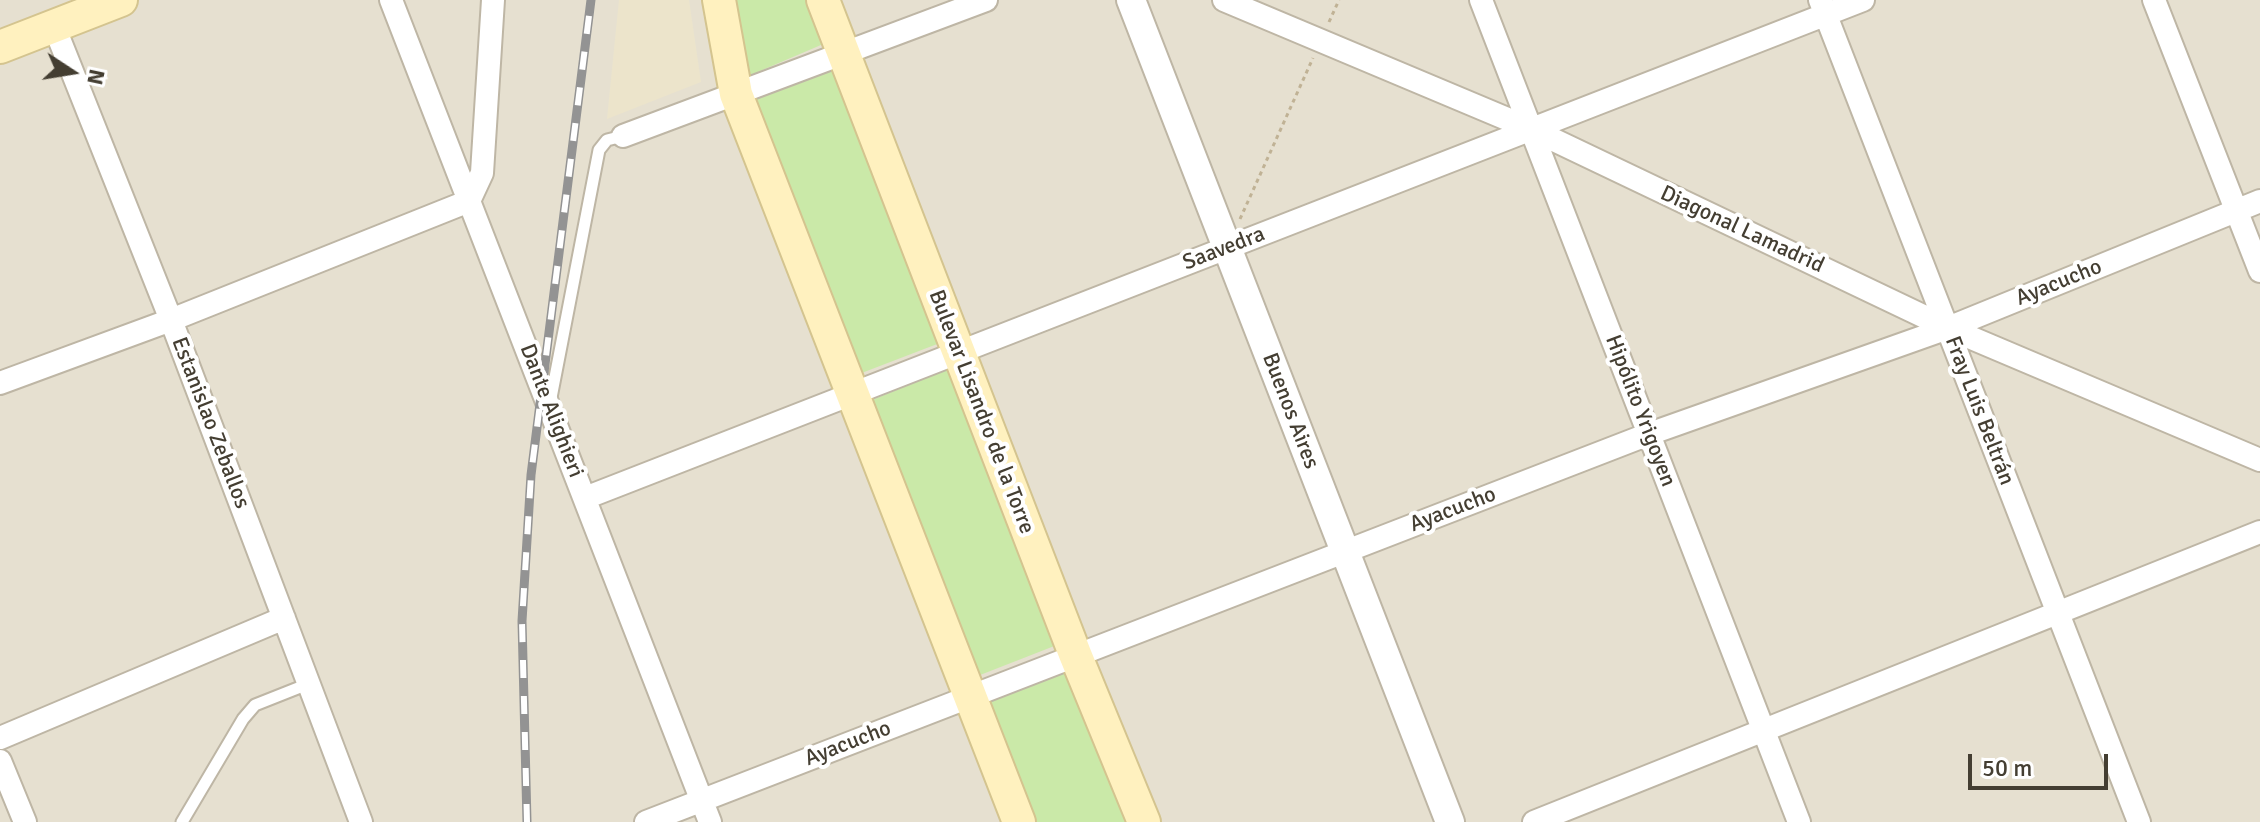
<!DOCTYPE html>
<meta charset="utf-8">
<style>
body{margin:0}
#map{position:relative;width:2260px;height:822px;overflow:hidden;background:#f2eee2;font-family:Signika,sans-serif}
canvas{display:block}
.north{position:absolute;left:32px;top:32px;width:80px;height:80px;-webkit-text-stroke:6px #fff;paint-order:stroke;rotate:102deg;font-size:22px;font-weight:700;line-height:32px;text-align:center;color:#443e32}
.north::after{content:'';display:block;margin:auto;width:28px;height:36px;background:#443e32;clip-path:polygon(50% 0,100% 100%,50% 72%,0 100%)}
.scale{position:absolute;left:1968px;top:754px;width:140px;height:36px;box-sizing:border-box;border:4px solid #443e32;border-top:0;padding-left:10px;font-size:24px;line-height:28px;white-space:nowrap;color:#443e32;-webkit-text-stroke:6px #fff;paint-order:stroke}
</style>
<div id="map">
<canvas width="2260" height="822"></canvas>
<div class="north">N</div>
<div class="scale">50 m</div>
</div>
<script>
const g = document.querySelector('canvas').getContext('2d');
g.lineJoin = 'round';
function fill(path, color) {
  g.fillStyle = color;
  g.fill(path, 'evenodd');
}
function shape(rows) {
  const path = new Path2D();
  for (const r of rows) {
    path.moveTo(r[0], r[1]);
    for (let i = 2; i < r.length; i += 2) path.lineTo(r[i], r[i + 1]);
  }
  return path;
}
function trace(path, color, width, dash) {
  g.strokeStyle = color;
  g.lineWidth = width;
  g.lineCap = dash ? 'butt' : 'round';
  g.setLineDash(dash || []);
  g.stroke(path);
}
function write(font, color, halo, rows, align = 'center') {
  g.font = font + ' Signika,sans-serif';
  g.lineWidth = 8;
  g.setLineDash([]);
  g.textBaseline = 'middle';
  g.strokeStyle = halo;
  g.fillStyle = color;
  for (const [text, x, y, turn = 0] of rows) {
    g.save();
    g.translate(x, y);
    g.rotate((+turn || 0) * Math.PI / 180);
    g.textAlign = isNaN(turn) ? turn : align;
    if (halo) g.strokeText(text, 0, 0);
    g.fillText(text, 0, 0);
    g.restore();
  }
}
const residential = shape([
 [0,0,2260,0,2260,822,0,822]
]);
const education = shape([
 [619,0,689,0,701,82,607,119]
]);
const green = shape([
 [733,0,811,0,828,42,746,77],
 [837,65,945,341,859,374,751,99],
 [953,367,1062,643,975,677,867,402],
 [1071,667,1132,822,1032,822,984,701]
]);
const path = shape([
 [1329,22,1339,0],
 [1240,219,1313,58]
]);
const service = shape([
 [550,403,599,150,607,140,623,136],
 [182,822,243,719,255,705,308,684]
]);
const minor = shape([
 [391,0,710,822],
 [1224,0,1531,129,1948,328,2260,460],
 [1481,0,1799,822],
 [1820,0,2139,822],
 [2154,0,2260,271],
 [54,26,171,320,361,822],
 [623,136,986,0],
 [0,383,171,320,469,201,482,173,493,0],
 [585,498,1863,0],
 [0,738,284,618],
 [0,761,25,822],
 [646,822,1649,434,1948,328,2260,201],
 [1534,822,2260,532]
]);
const tertiary = shape([
 [1131,0,1450,822]
]);
const secondary = shape([
 [719,0,736,94,1019,822],
 [823,0,1075,654,1144,822],
 [0,47,121,0]
]);
const rail = shape([
 [527,822,522,621,531,475,591,0]
]);
const streetNames = [
 ["Diagonal Lamadrid",1742,230,25],
 ["Saavedra",1224,249,-21],
 ["Ayacucho",2059,283,-22],
 ["Dante Alighieri",551,411,69],
 ["Buenos Aires",1290,411,69],
 ["Hipólito Yrigoyen",1640,411,69],
 ["Fray Luis Beltrán",1979,411,69],
 ["Bulevar Lisandro de la Torre",981,412,69],
 ["Estanislao Zeballos",210,423,69],
 ["Ayacucho",1453,510,-21],
 ["Ayacucho",848,744,-21]
];
fill(residential, '#e6e0d0');
fill(education, '#ece4cb');
fill(green, '#cae9a8');
trace(service, '#beb6a5', 15);
trace(minor, '#beb6a5', 26);
trace(tertiary, '#beb6a5', 32);
trace(secondary, '#d4c48f', 36);
trace(path, '#c0b295', 3, [4, 4]);
trace(service, '#fff', 11);
trace(minor, '#fff', 22);
trace(tertiary, '#fff', 28);
trace(secondary, '#fff1bf', 32);
trace(rail, '#939393', 9);
trace(rail, '#fff', 6, [18]);
write('22px', '#443e32', '#fff', streetNames);
</script>
